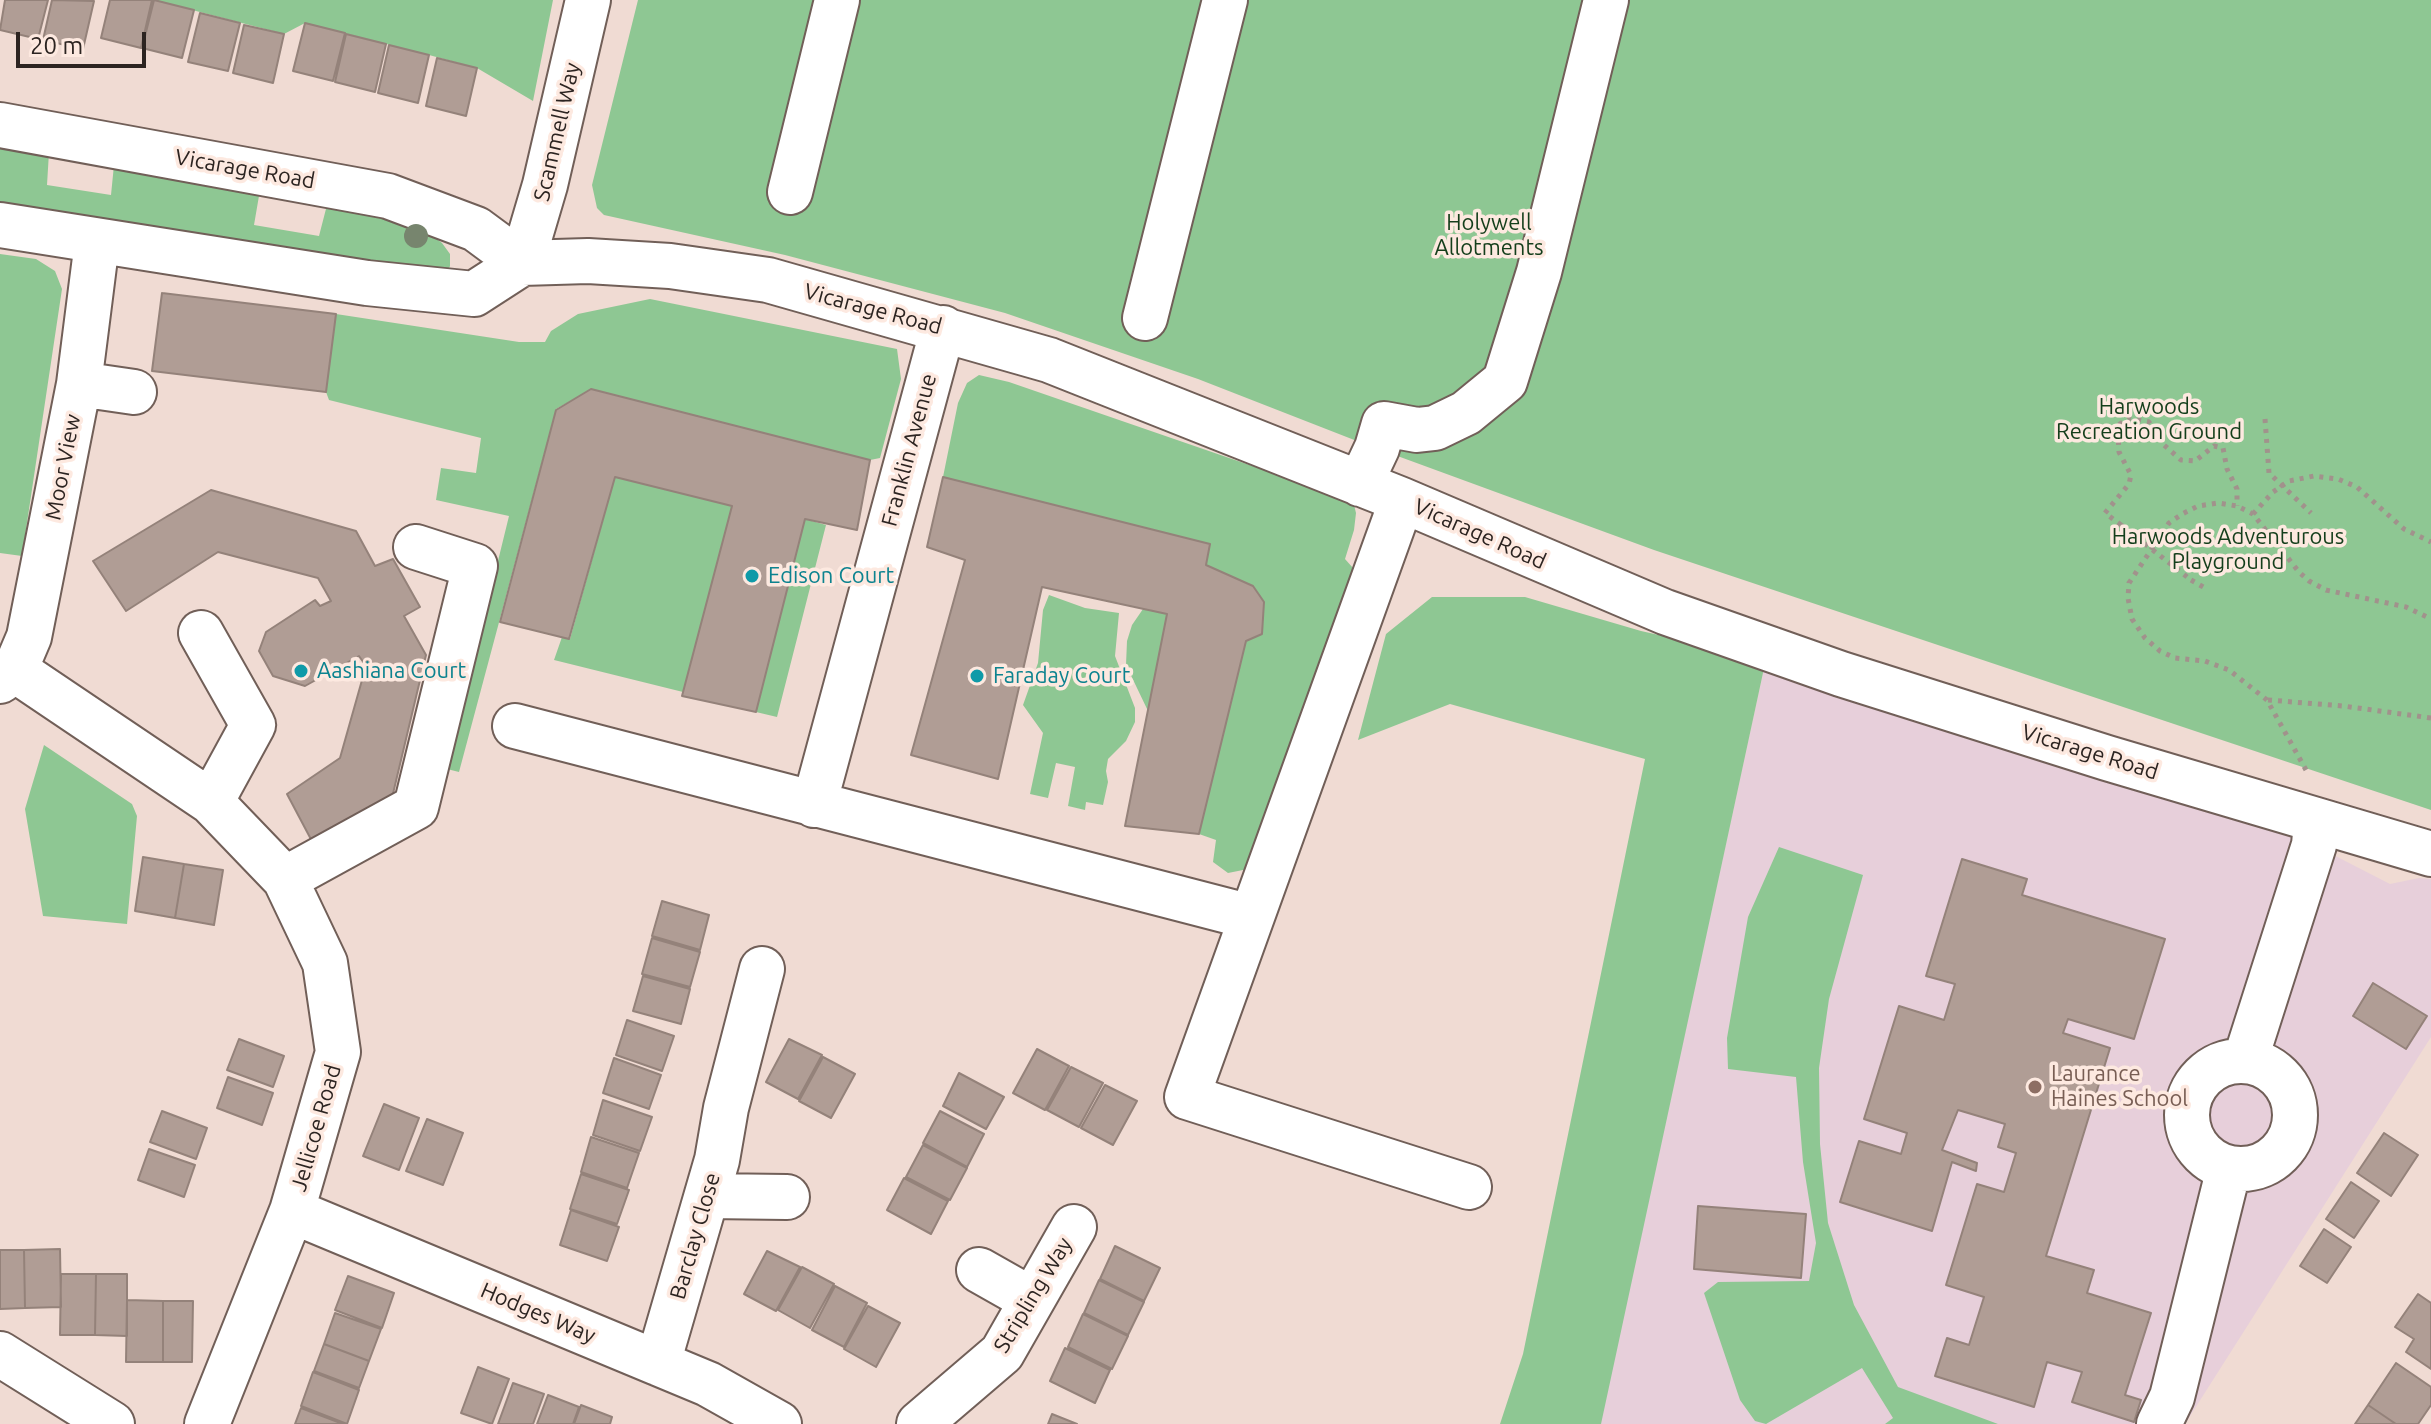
<!DOCTYPE html>
<style>
body{margin:0}
#map{position:relative;width:2431px;height:1424px;overflow:hidden;background:#f0dbd3;font-family:Ubuntu,sans-serif}
canvas{display:block}
.scale{position:absolute;left:16px;top:32px;width:130px;height:36px;box-sizing:border-box;border:4px solid #2c2421;border-top:0;padding-left:10px;font-size:24px;line-height:28px;white-space:nowrap;color:#2c2421;-webkit-text-stroke:6px #fde9e0;paint-order:stroke}
</style>
<div id="map">
<canvas width="2431" height="1424"></canvas>
<div class="scale">20 m</div>
</div>
<script>
const g = document.querySelector('canvas').getContext('2d');
g.lineJoin = 'round';
function fill(path, color) {
  g.fillStyle = color;
  g.fill(path, 'evenodd');
}
function shape(rows) {
  const path = new Path2D();
  for (const r of rows) {
    if (r.length === 3) {
      path.moveTo(r[0] + r[2], r[1]);
      path.arc(r[0], r[1], r[2], 0, 2 * Math.PI);
      continue;
    }
    path.moveTo(r[0], r[1]);
    for (let i = 2; i < r.length; i += 2) path.lineTo(r[i], r[i + 1]);
  }
  return path;
}
function trace(path, color, width, dash) {
  g.strokeStyle = color;
  g.lineWidth = width;
  g.lineCap = dash ? 'butt' : 'round';
  g.setLineDash(dash || []);
  g.stroke(path);
}
function write(font, color, halo, rows, align = 'center') {
  g.font = font + ' Ubuntu,sans-serif';
  g.lineWidth = 7;
  g.setLineDash([]);
  g.textBaseline = 'middle';
  g.strokeStyle = halo;
  g.fillStyle = color;
  for (const [text, x, y, turn = 0] of rows) {
    g.save();
    g.translate(x, y);
    g.rotate((+turn || 0) * Math.PI / 180);
    g.textAlign = isNaN(turn) ? turn : align;
    if (halo) g.strokeText(text, 0, 0);
    g.fillText(text, 0, 0);
    g.restore();
  }
}
const education = shape([
 [1766,659,2183,787,2314,845,2390,884,2419,878,2431,879,2431,1037,2185,1424,1600,1424]
]);
const green = shape([
 [154,0,553,0,533,101,477,68,429,55,305,23,284,34],
 [638,0,2431,0,2431,810,1654,550,1362,443,1198,379,1005,313,785,255,604,215,597,208,592,185],
 [0,144,49,152,47,185,111,195,114,165,260,190,254,225,319,236,327,205,365,211,421,227,442,243,450,254,450,266,447,274,0,211],
 [0,254,36,259,55,271,62,289,22,556,0,553],
 [650,299,897,349,901,379,880,458,870,460,592,389,556,409,459,772,447,769,509,516,436,500,441,468,476,473,481,438,329,400,326,392,336,314,519,342,545,342,551,331,578,314],
 [979,375,1009,382,1348,499,1354,505,1356,513,1354,530,1345,559,1353,568,1261,858,1248,869,1228,873,1213,862,1216,840,1199,834,1246,641,1262,634,1206,565,1208,549,1087,513,943,477,958,403,967,383],
 [615,477,732,506,683,692,554,660,562,637,570,639],
 [805,519,826,525,777,717,756,712],
 [1049,595,1085,608,1119,613,1115,656,1135,708,1135,722,1126,741,1108,759,1106,771,1108,782,1103,805,1086,802,1085,810,1068,806,1075,767,1056,763,1048,798,1030,794,1043,733,1023,705,1038,663,1043,610],
 [1432,597,1525,597,1641,631,1766,659,1601,1424,1500,1424,1523,1354,1645,759,1450,704,1358,740,1386,634],
 [1143,609,1167,614,1148,711,1126,665,1127,641,1132,625],
 [44,745,132,804,137,816,127,924,43,916,25,809],
 [1779,847,1863,875,1829,999,1819,1068,1820,1144,1828,1223,1854,1305,1898,1387,1998,1424,1885,1424,1893,1418,1862,1368,1766,1424,1755,1421,1740,1400,1704,1293,1718,1282,1809,1281,1816,1243,1803,1162,1796,1077,1728,1069,1727,1038,1748,917]
]);
const building = shape([
 [5,0,48,0,38,39,0,30,5,0],
 [52,0,94,1,83,49,43,40,52,0],
 [110,0,152,0,141,48,101,38,110,0],
 [154,0,194,10,182,58,142,48,154,0],
 [200,13,240,23,228,71,188,62,200,13],
 [305,23,345,33,333,81,293,71,305,23],
 [244,25,284,34,273,83,233,73,244,25],
 [346,34,386,44,375,92,335,82,346,34],
 [389,45,429,55,418,103,378,93,389,45],
 [437,58,477,68,466,116,426,106,437,58],
 [162,293,336,314,326,392,152,371,162,293],
 [591,389,870,460,857,530,805,519,756,712,682,696,732,506,615,477,569,639,500,622,556,410,591,389],
 [943,477,1210,544,1206,565,1253,586,1264,602,1262,634,1246,641,1199,834,1125,826,1167,614,1042,587,998,779,911,755,965,560,927,547,943,477],
 [211,490,356,531,375,566,393,559,420,607,404,616,426,655,391,802,314,845,287,794,340,758,366,666,359,656,305,686,273,676,259,651,266,632,315,600,320,606,331,601,318,578,218,552,126,611,93,561,211,490],
 [143,857,184,864,175,918,135,911,143,857],
 [1962,859,2027,879,2022,895,2165,939,2134,1039,2068,1019,2063,1033,2110,1048,2046,1256,2094,1270,2087,1293,2151,1313,2125,1395,2141,1400,2134,1422,2072,1402,2082,1372,2047,1362,2034,1407,1935,1376,1947,1338,1969,1345,1984,1297,1946,1285,1977,1184,2004,1192,2016,1153,1998,1147,2005,1124,1958,1110,1942,1150,1977,1163,1976,1171,1952,1162,1932,1231,1840,1202,1859,1141,1901,1154,1907,1133,1864,1119,1899,1006,1944,1020,1955,984,1926,976,1962,859],
 [184,864,223,870,214,925,175,918,184,864],
 [662,901,709,915,700,950,652,936,662,901],
 [652,938,700,952,690,987,642,974,652,938],
 [643,976,690,989,681,1024,633,1011,643,976],
 [2373,983,2427,1016,2406,1049,2353,1016,2373,983],
 [627,1020,674,1036,662,1071,616,1055,627,1020],
 [239,1039,284,1056,273,1087,227,1070,239,1039],
 [789,1039,822,1055,798,1099,766,1082,789,1039],
 [1037,1049,1069,1066,1045,1110,1013,1093,1037,1049],
 [823,1057,855,1074,831,1118,799,1101,823,1057],
 [614,1058,661,1075,649,1109,603,1093,614,1058],
 [1071,1067,1103,1083,1079,1127,1047,1110,1071,1067],
 [959,1073,1004,1097,986,1129,943,1106,959,1073],
 [228,1077,273,1093,262,1125,217,1108,228,1077],
 [1105,1085,1137,1101,1113,1145,1081,1128,1105,1085],
 [603,1100,652,1117,640,1151,593,1135,603,1100],
 [384,1104,419,1118,399,1170,363,1156,384,1104],
 [162,1111,207,1128,196,1159,150,1142,162,1111],
 [940,1111,984,1134,967,1167,923,1143,940,1111],
 [427,1119,463,1133,443,1185,406,1171,427,1119],
 [2384,1133,2418,1155,2391,1196,2357,1173,2384,1133],
 [591,1137,639,1153,627,1188,581,1172,591,1137],
 [923,1145,967,1168,950,1200,906,1177,923,1145],
 [149,1149,195,1165,184,1197,138,1180,149,1149],
 [581,1174,629,1190,617,1224,570,1209,581,1174],
 [904,1178,948,1201,931,1234,887,1210,904,1178],
 [2351,1182,2379,1201,2354,1238,2326,1219,2351,1182],
 [1698,1206,1806,1214,1801,1278,1694,1269,1698,1206],
 [571,1210,619,1227,607,1261,560,1245,571,1210],
 [2324,1229,2351,1247,2327,1283,2300,1266,2324,1229],
 [1115,1246,1160,1268,1144,1301,1100,1279,1115,1246],
 [60,1249,61,1307,25,1308,24,1250,60,1249],
 [0,1250,24,1250,25,1308,0,1309,0,1250],
 [767,1251,800,1267,776,1311,744,1294,767,1251],
 [802,1267,834,1284,810,1328,778,1310,802,1267],
 [61,1274,96,1274,95,1335,60,1335,61,1274],
 [96,1274,127,1274,127,1336,95,1335,96,1274],
 [348,1276,394,1293,382,1328,335,1310,348,1276],
 [1099,1280,1144,1302,1128,1335,1084,1313,1099,1280],
 [835,1286,867,1303,844,1347,812,1330,835,1286],
 [2418,1294,2431,1303,2431,1369,2406,1352,2414,1339,2395,1327,2418,1294],
 [127,1300,163,1301,163,1362,126,1362,127,1300],
 [163,1301,193,1301,192,1362,163,1362,163,1301],
 [868,1306,900,1323,876,1367,844,1349,868,1306],
 [335,1313,381,1329,369,1361,324,1344,335,1313],
 [1083,1314,1128,1336,1112,1369,1068,1347,1083,1314],
 [324,1344,369,1361,359,1388,314,1371,324,1344],
 [1065,1348,1110,1370,1095,1403,1050,1381,1065,1348],
 [2396,1363,2431,1387,2431,1405,2418,1424,2396,1424,2368,1405,2396,1363],
 [478,1367,509,1379,492,1424,461,1413,478,1367],
 [313,1372,359,1390,347,1424,301,1406,313,1372],
 [513,1383,544,1394,533,1424,498,1424,513,1383],
 [548,1395,579,1407,573,1424,537,1424,548,1395],
 [581,1405,612,1417,610,1424,574,1424,581,1405],
 [2368,1405,2396,1424,2355,1424,2368,1405],
 [301,1408,343,1424,295,1424,301,1408],
 [1052,1414,1077,1424,1048,1424,1052,1414]
]);
const path = shape([
 [2253,514,2273,492,2289,481,2314,476,2338,479,2357,487,2404,529,2431,542],
 [2121,525,2105,513,2129,484,2131,475,2119,452,2118,435,2120,424,2130,418,2149,422,2164,445,2181,460,2195,461,2214,446,2223,448,2227,469,2237,489,2237,506],
 [2191,580,2205,588],
 [2268,700,2343,706,2431,718],
 [2306,770,2267,700,2229,670,2205,661,2175,658,2160,651,2145,638,2132,619,2128,598,2129,583,2169,523,2182,514,2198,506,2218,503,2237,506,2253,514,2299,572,2309,581,2326,590,2406,607,2431,619]
]);
const minor = shape([
 [0,125,388,196,476,229,522,263],
 [790,192,837,0],
 [0,225,367,283,474,294,522,263,588,261,670,266,768,280,1049,360,1402,500,1665,612,1841,674,2107,758,2431,854],
 [522,263,545,185,588,0],
 [1145,318,1225,0],
 [79,384,134,392],
 [1360,484,1377,448,1384,424,1417,430,1435,428,1466,413,1505,381,1539,272,1606,0],
 [1402,500,1187,1097,1469,1187],
 [201,633,253,725,211,802],
 [15,670,211,802,285,879,325,963,338,1052,292,1211,207,1424],
 [0,681,15,670,29,637,79,384,97,242],
 [515,726,1251,917],
 [814,805,943,328],
 [285,879,416,807,475,566,416,547],
 [2241,1115,54],
 [2245,1061,2314,845,2316,822],
 [707,1196,787,1197],
 [292,1211,708,1384,779,1424],
 [979,1270,1032,1300],
 [0,1354,112,1424],
 [658,1363,717,1160,726,1108,762,969],
 [919,1424,1002,1353,1074,1227],
 [2159,1424,2172,1397,2229,1168]
]);
const pathBridge = shape([
 [2265,419,2269,473,2311,513],
 [2121,525,2191,580]
]);
const trees = [
 [416,236]
];
const markers = [
 [752,576,8,"#0f9aa8"],
 [301,671,8,"#0f9aa8"],
 [977,676,8,"#0f9aa8"],
 [2035,1087,8,"#8d6e63"]
];
const streetNames = [
 ["Scammell Way",557,132,-77],
 ["Vicarage Road",245,169,10],
 ["Vicarage Road",873,309,15],
 ["Franklin Avenue",909,450,-75],
 ["Moor View",63,467,-79],
 ["Vicarage Road",1480,534,24],
 ["Vicarage Road",2090,752,17],
 ["Jellicoe Road",316,1128,-74],
 ["Barclay Close",695,1236,-74],
 ["Stripling Way",1033,1295,-59],
 ["Hodges Way",538,1313,23]
];
const parkNames = [
 ["Holywell",1489,223],
 ["Allotments",1489,248],
 ["Harwoods",2149,407],
 ["Recreation Ground",2149,432],
 ["Harwoods Adventurous",2228,537],
 ["Playground",2228,562]
];
const cultureNames = [
 ["Edison Court",768,576],
 ["Aashiana Court",317,671],
 ["Faraday Court",993,676]
];
const educationNames = [
 ["Laurance",2051,1074],
 ["Haines School",2051,1099]
];
fill(education, '#e7cfda');
fill(green, '#8ec793');
fill(building, '#b09d95');
trace(building, '#94827a', 2);
trace(minor, '#715f58', 48);
trace(path, '#a1928c', 5, [4, 6]);
trace(minor, '#fff', 44);
trace(pathBridge, '#a1928c', 5, [4, 6]);
g.fillStyle = '#77856e';
for (const [x, y] of trees) {
  g.beginPath();
  g.arc(x, y, 12, 0, 2 * Math.PI);
  g.fill();
}
for (const [x, y, r, color] of markers) {
  const dot = new Path2D();
  dot.arc(x, y, r, 0, 2 * Math.PI);
  g.fillStyle = color;
  g.fill(dot);
  trace(dot, '#fde9e0', 3);
}
write('22px', '#2c2421', '#fde9e0', streetNames);
write('22px', '#143e1b', '#fde9e0', parkNames);
write('22px', '#0d838f', '#fde9e0', cultureNames, 'left');
write('22px', '#785e54', '#fde9e0', educationNames, 'left');
</script>
